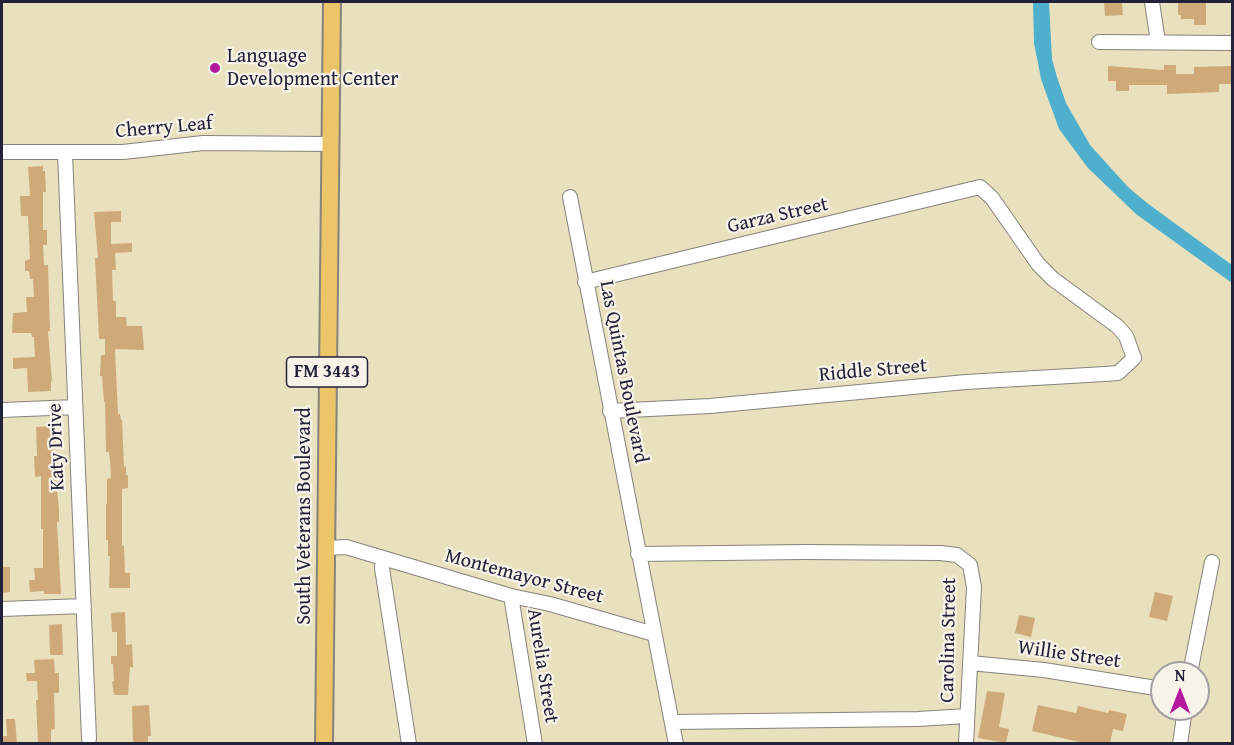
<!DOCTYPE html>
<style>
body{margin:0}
#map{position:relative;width:1234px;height:745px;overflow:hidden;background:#e9e1be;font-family:"Gentium Book Plus",serif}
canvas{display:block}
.frame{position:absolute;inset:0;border:3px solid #22223b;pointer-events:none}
.north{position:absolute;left:1150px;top:661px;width:60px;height:60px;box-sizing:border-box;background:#f7f3e8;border:2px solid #a29fa3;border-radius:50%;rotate:0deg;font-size:16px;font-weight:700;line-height:24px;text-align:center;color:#22223b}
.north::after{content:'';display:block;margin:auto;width:21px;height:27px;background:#b5179e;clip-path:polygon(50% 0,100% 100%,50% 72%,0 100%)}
</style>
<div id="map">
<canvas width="1234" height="745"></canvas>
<div class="frame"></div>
<div class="north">N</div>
</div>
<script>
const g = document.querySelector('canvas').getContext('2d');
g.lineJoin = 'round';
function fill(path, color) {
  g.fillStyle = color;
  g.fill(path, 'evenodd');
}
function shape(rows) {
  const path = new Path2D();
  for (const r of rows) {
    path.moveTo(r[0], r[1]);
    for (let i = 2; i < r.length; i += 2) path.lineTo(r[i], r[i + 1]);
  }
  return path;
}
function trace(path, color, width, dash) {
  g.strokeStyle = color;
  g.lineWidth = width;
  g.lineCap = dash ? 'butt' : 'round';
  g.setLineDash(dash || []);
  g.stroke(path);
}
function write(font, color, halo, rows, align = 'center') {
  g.font = font + ' "Gentium Book Plus",serif';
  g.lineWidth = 4.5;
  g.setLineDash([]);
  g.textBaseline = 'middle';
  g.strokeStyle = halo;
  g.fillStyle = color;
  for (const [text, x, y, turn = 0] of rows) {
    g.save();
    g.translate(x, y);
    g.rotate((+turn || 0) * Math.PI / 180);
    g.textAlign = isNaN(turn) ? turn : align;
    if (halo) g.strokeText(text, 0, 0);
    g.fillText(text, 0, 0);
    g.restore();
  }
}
const water = shape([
 [1033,2,1049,2,1052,59,1057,77,1066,103,1090,145,1128,187,1147,203,1232,265,1232,283,1136,214,1088,168,1059,129,1041,79,1034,43]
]);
const building = shape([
 [1107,2,1122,2,1123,15,1105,16,1104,3],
 [1178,2,1206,2,1206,25,1194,25,1194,19,1181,19,1181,15,1178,15],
 [1164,65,1176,65,1176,74,1194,74,1194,67,1231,66,1233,84,1219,84,1219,92,1167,94,1167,85,1129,85,1129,91,1116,91,1116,81,1108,81,1108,66,1164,70],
 [43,166,43,171,45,171,46,192,43,192,43,230,47,230,47,245,43,245,44,265,48,265,50,331,48,331,52,381,51,381,51,391,28,392,27,368,13,369,13,358,35,357,34,337,32,337,31,333,12,333,13,313,27,312,26,297,34,297,33,279,30,279,29,271,25,271,25,261,30,259,28,216,21,216,20,196,30,196,28,167],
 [121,211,121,222,111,222,111,244,132,243,132,252,115,253,116,270,112,270,113,301,116,301,116,317,126,317,127,326,142,326,144,350,115,349,118,414,120,414,121,420,122,420,124,467,126,466,126,475,128,475,128,488,122,489,122,546,124,546,125,573,130,573,130,588,109,588,110,556,108,556,108,540,106,540,106,504,107,504,107,479,111,478,110,460,109,452,106,452,105,402,104,402,102,376,100,376,101,355,105,355,105,339,99,339,95,258,98,258,94,212],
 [55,426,56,449,53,449,59,509,59,522,57,522,61,594,44,594,44,591,30,592,29,580,35,580,34,568,43,568,43,529,41,529,41,476,35,477,34,456,37,456,36,427],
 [2,567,10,567,10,592,2,593],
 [1155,592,1173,596,1167,621,1149,617],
 [125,612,126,645,132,644,133,667,130,667,128,695,114,695,112,682,114,681,113,664,111,664,111,656,117,656,117,632,112,632,111,613],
 [1019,615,1035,618,1031,637,1015,633],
 [62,624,63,655,50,655,49,625],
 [54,659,55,673,59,673,59,693,54,693,55,729,51,730,51,744,38,744,36,700,38,700,37,681,27,681,26,673,35,673,34,660],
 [987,691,1005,693,999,727,1009,729,1006,743,978,738],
 [149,705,151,736,148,736,148,744,133,744,132,706],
 [1038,705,1076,713,1078,706,1108,713,1109,710,1127,714,1123,731,1113,729,1110,744,1088,744,1032,731],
 [6,719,15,719,17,744,2,744,2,736,7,736]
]);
const minor = shape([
 [1152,2,1158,42],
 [1099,42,1232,43],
 [2,152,123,152,203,143,330,144],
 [65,153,89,739],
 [570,197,676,744],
 [585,282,980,187,992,198,1038,264,1053,279,1117,326,1126,336,1134,358,1118,373,1105,374,966,382,710,406,610,411],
 [2,410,75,407],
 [326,548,346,547,511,596,550,604,654,634],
 [638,554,804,552,940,553,957,555,970,565,974,587,966,744],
 [383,559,382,568,409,744],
 [511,596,535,744],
 [2,609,84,606],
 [970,663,1044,670,1162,689],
 [1190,673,1212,562],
 [672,722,918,719,967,716],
 [1180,744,1185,709]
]);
const major = shape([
 [324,744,332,2]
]);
const markers = [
 [215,68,6,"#b5179e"]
];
const shields = [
 [327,372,81]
];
const shieldNames = [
 ["FM 3443",327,372]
];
const poiNames = [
 ["Language",227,57],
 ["Development Center",227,80]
];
const streetNames = [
 ["Cherry Leaf",164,128,-5],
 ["Garza Street",778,216,-13],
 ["Riddle Street",873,371,-5],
 ["Las Quintas Boulevard",623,372,79],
 ["Katy Drive",57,447,-92],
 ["South Veterans Boulevard",305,516,-90],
 ["Montemayor Street",524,577,15],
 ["Carolina Street",949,640,-89],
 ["Willie Street",1069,655,8],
 ["Aurelia Street",542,666,81]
];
fill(water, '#4eb0cd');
fill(building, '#cfaa78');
trace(minor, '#86827c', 16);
trace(major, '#86827c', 20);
trace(minor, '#fff', 14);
trace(major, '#edc569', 16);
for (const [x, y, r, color] of markers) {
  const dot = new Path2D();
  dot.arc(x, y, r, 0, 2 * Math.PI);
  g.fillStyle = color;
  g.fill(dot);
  trace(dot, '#f7f3e8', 2);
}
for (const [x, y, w] of shields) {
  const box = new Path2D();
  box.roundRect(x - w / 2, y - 15, w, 30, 4.5);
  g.fillStyle = '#f7f3e8';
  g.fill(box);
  trace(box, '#22223b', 1.5);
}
write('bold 18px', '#22223b', null, shieldNames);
write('20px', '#22223b', '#f7f3e8', poiNames, 'left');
write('20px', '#22223b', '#f7f3e8', streetNames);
</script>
